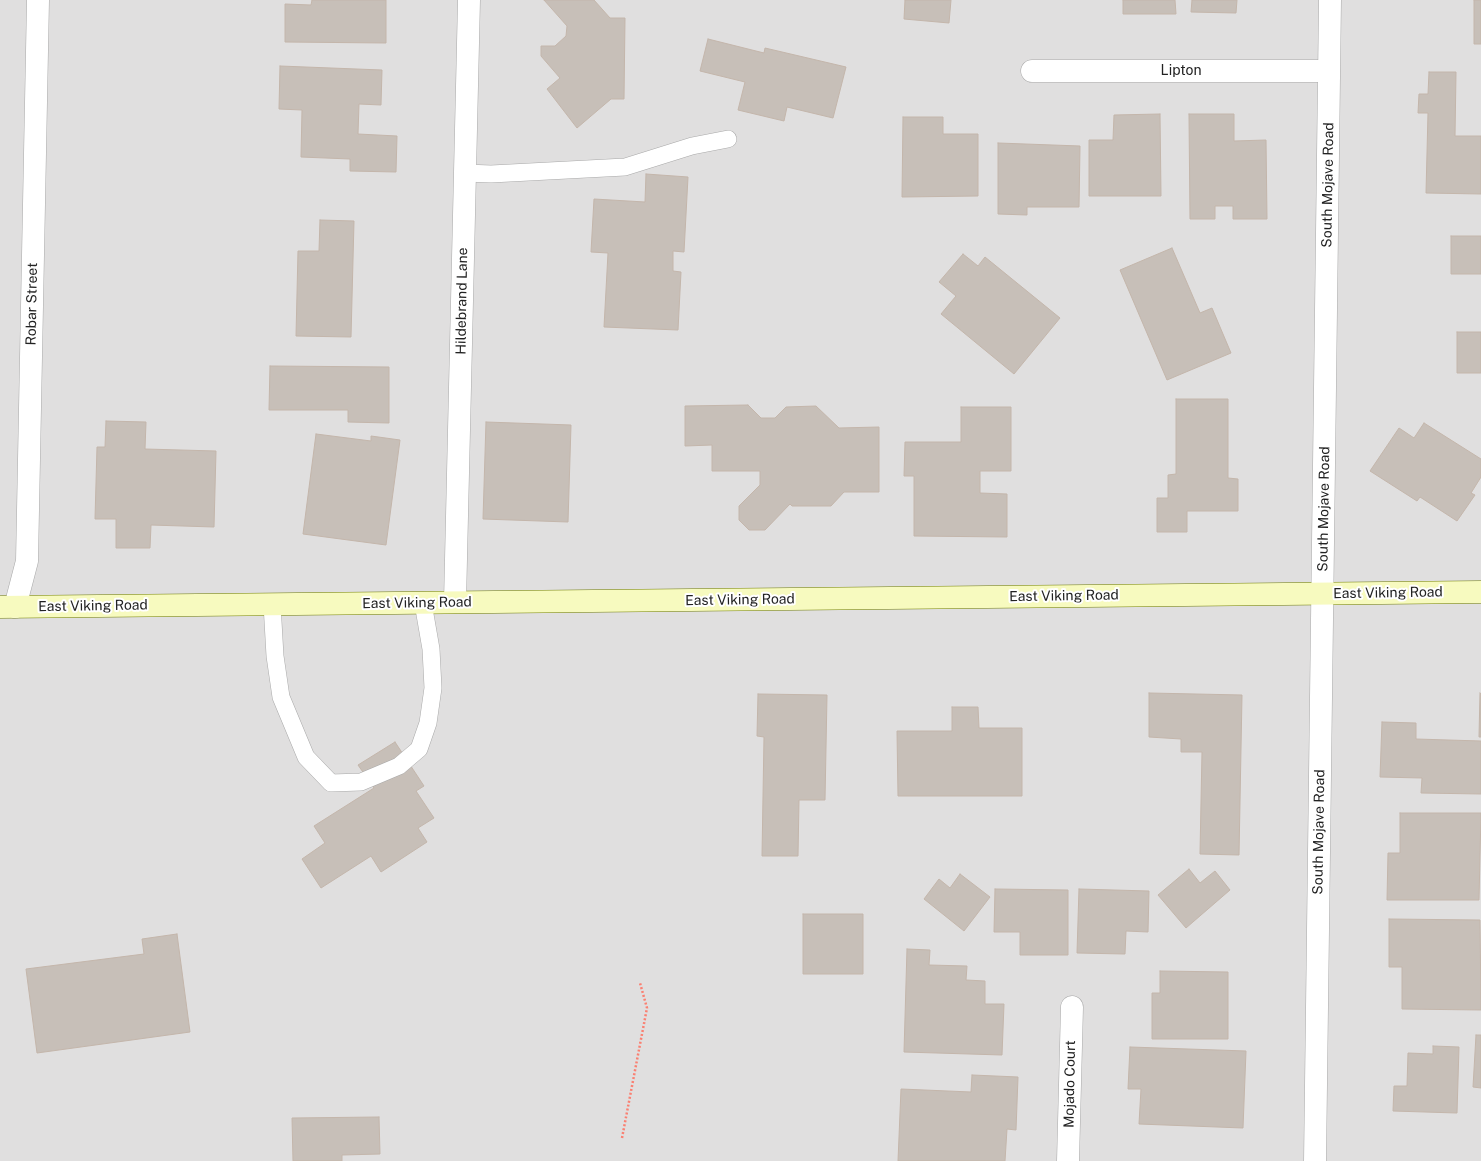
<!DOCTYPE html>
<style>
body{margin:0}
canvas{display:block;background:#f2efe9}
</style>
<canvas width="1481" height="1161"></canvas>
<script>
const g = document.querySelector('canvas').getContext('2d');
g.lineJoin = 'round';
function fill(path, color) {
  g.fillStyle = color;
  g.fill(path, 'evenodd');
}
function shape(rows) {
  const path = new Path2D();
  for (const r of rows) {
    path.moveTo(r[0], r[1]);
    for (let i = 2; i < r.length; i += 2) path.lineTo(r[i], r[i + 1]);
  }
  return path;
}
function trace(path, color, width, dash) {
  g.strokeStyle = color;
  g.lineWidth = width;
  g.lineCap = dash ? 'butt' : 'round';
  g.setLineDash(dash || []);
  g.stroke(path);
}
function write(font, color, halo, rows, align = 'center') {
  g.font = font + ' "Public Sans",sans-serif';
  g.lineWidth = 4;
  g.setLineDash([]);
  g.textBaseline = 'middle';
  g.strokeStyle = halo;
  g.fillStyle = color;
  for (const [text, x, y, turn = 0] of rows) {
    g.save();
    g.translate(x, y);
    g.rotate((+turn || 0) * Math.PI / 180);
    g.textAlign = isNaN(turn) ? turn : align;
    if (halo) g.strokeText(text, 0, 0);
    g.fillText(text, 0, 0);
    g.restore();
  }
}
const residential = shape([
 [0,0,1481,0,1481,1161,0,1161]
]);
const building = shape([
 [312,0,386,0,386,43,285,42,285,4,311,5,312,0],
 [544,0,594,0,610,18,625,18,624,99,611,99,577,128,547,89,560,78,541,56,541,46,555,46,566,36,567,26,544,0],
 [905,0,951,0,949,23,904,19,905,0],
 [1123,0,1175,0,1176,14,1123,14,1123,0],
 [1192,0,1237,0,1236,13,1191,12,1192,0],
 [1474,0,1481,0,1481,44,1474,44,1474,0],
 [708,39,764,53,765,48,846,67,833,118,787,107,784,121,738,110,745,82,700,71,708,39],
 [280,66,382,70,381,105,359,104,358,134,397,136,396,172,350,171,350,159,301,157,302,110,279,109,280,66],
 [1429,72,1456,72,1455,136,1481,136,1481,194,1426,193,1428,113,1418,113,1419,94,1428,94,1429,72],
 [1160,114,1161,196,1089,196,1089,140,1113,140,1114,115,1160,114],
 [1189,114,1234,114,1234,141,1266,140,1267,219,1233,219,1233,206,1215,206,1215,219,1190,219,1189,114],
 [903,117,943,117,943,134,978,134,978,196,902,197,903,117],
 [998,143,1080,146,1079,207,1027,207,1027,215,998,214,998,143],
 [646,174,688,177,684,252,673,251,673,271,681,272,678,330,604,327,608,253,591,252,594,199,645,202,646,174],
 [320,220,354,221,351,337,296,336,298,251,319,251,320,220],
 [1451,236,1481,236,1481,274,1451,274,1451,236],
 [1172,248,1200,313,1212,308,1231,353,1167,380,1120,270,1172,248],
 [963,254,978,266,985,257,1060,318,1014,374,941,314,956,296,939,282,963,254],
 [1457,332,1481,332,1481,373,1457,373,1457,332],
 [270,366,389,367,389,423,348,422,348,410,269,410,270,366],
 [1176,399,1228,399,1228,478,1238,479,1238,511,1187,511,1187,532,1157,532,1157,498,1168,498,1168,475,1176,474,1176,399],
 [748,405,761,418,775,418,786,407,816,406,839,428,879,427,879,492,844,492,831,506,792,506,790,504,765,530,749,530,739,520,739,506,760,485,760,471,712,471,712,445,685,446,685,406,748,405],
 [961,407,1011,407,1011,471,980,471,980,493,1007,494,1007,537,914,536,914,476,904,476,905,442,961,442,961,407],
 [106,421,146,422,145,449,216,451,214,527,151,525,150,548,116,548,116,519,95,519,97,447,105,447,106,421],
 [486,422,571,425,568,522,483,519,486,422],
 [1424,423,1481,459,1481,477,1471,493,1475,495,1457,521,1420,497,1417,501,1370,471,1399,428,1414,438,1424,423],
 [316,434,371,441,371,436,400,440,386,545,303,534,316,434],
 [1149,693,1242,695,1239,855,1200,854,1202,752,1181,752,1181,739,1149,737,1149,693],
 [1480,693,1481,694,1481,737,1479,737,1480,693],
 [758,694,827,695,825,800,799,800,798,856,762,856,764,737,757,736,758,694],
 [952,707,978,707,979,728,1022,728,1022,796,898,796,897,731,952,731,952,707],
 [1382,722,1416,723,1416,739,1481,741,1481,794,1421,793,1422,778,1380,777,1382,722],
 [395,742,424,786,416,791,434,818,418,828,427,842,381,872,371,856,321,888,302,859,325,843,314,826,374,788,358,765,395,742],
 [1400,813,1481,813,1479,900,1387,900,1388,853,1400,853,1400,813],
 [1189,869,1200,883,1215,871,1230,890,1186,928,1158,895,1189,869],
 [960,874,990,897,964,931,924,899,939,879,950,888,960,874],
 [995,889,1068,890,1068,955,1020,955,1020,932,994,932,995,889],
 [1079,889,1149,891,1148,932,1126,931,1125,954,1077,953,1079,889],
 [803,914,863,914,863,974,803,974,803,914],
 [1389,919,1480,920,1481,1010,1402,1009,1402,967,1389,967,1389,919],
 [177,934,190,1032,37,1053,26,969,144,954,142,939,177,934],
 [907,949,930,950,929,965,967,966,966,980,985,981,985,1004,1004,1004,1002,1055,904,1052,907,949],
 [1160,971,1228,972,1228,1039,1152,1039,1152,993,1160,993,1160,971],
 [1476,1035,1481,1035,1481,1088,1473,1087,1476,1035],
 [1433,1046,1459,1047,1457,1113,1393,1111,1394,1086,1407,1086,1408,1053,1433,1054,1433,1046],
 [1130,1047,1246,1051,1243,1128,1139,1124,1141,1089,1128,1089,1130,1047],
 [972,1075,1018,1077,1016,1130,1007,1129,1005,1161,898,1161,901,1089,971,1092,972,1075],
 [379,1117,380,1154,342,1155,342,1161,293,1161,292,1118,379,1117]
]);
const path = shape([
 [622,1138,647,1008,640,983]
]);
const lane = shape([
 [465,173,491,174,625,167,692,146,728,139],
 [272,604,275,656,281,697,306,757,331,783,361,782,399,766,419,749,428,723,433,688,431,649,423,603]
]);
const street = shape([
 [1032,71,1329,71],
 [455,602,469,0],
 [15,607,27,561,38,0],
 [1068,1161,1072,1007],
 [1315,1161,1330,0]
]);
const secondary = shape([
 [0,607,1481,592]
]);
const streetNames = [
 ["Lipton",1181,71],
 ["South Mojave Road",1328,185,-89],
 ["Hildebrand Lane",462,301,-89],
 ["Robar Street",32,304,-89],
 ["South Mojave Road",1324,509,-89],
 ["East Viking Road",1388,593,-1],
 ["East Viking Road",1064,596,-1],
 ["East Viking Road",740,600,-1],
 ["East Viking Road",417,603,-1],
 ["East Viking Road",93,606,-1],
 ["South Mojave Road",1319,832,-89],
 ["Mojado Court",1070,1084,-89]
];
fill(residential, '#e0dfdf');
fill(building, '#c7bfb8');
trace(building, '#c4b6ab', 1);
trace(lane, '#a9a9a9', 18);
trace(street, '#a9a9a9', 23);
trace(secondary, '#707d05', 23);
trace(path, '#fa8072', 2.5, [2, 2]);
trace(lane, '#fff', 17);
trace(street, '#fff', 22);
trace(secondary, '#f7fabf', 22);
write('14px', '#222', '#fff', streetNames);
</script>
